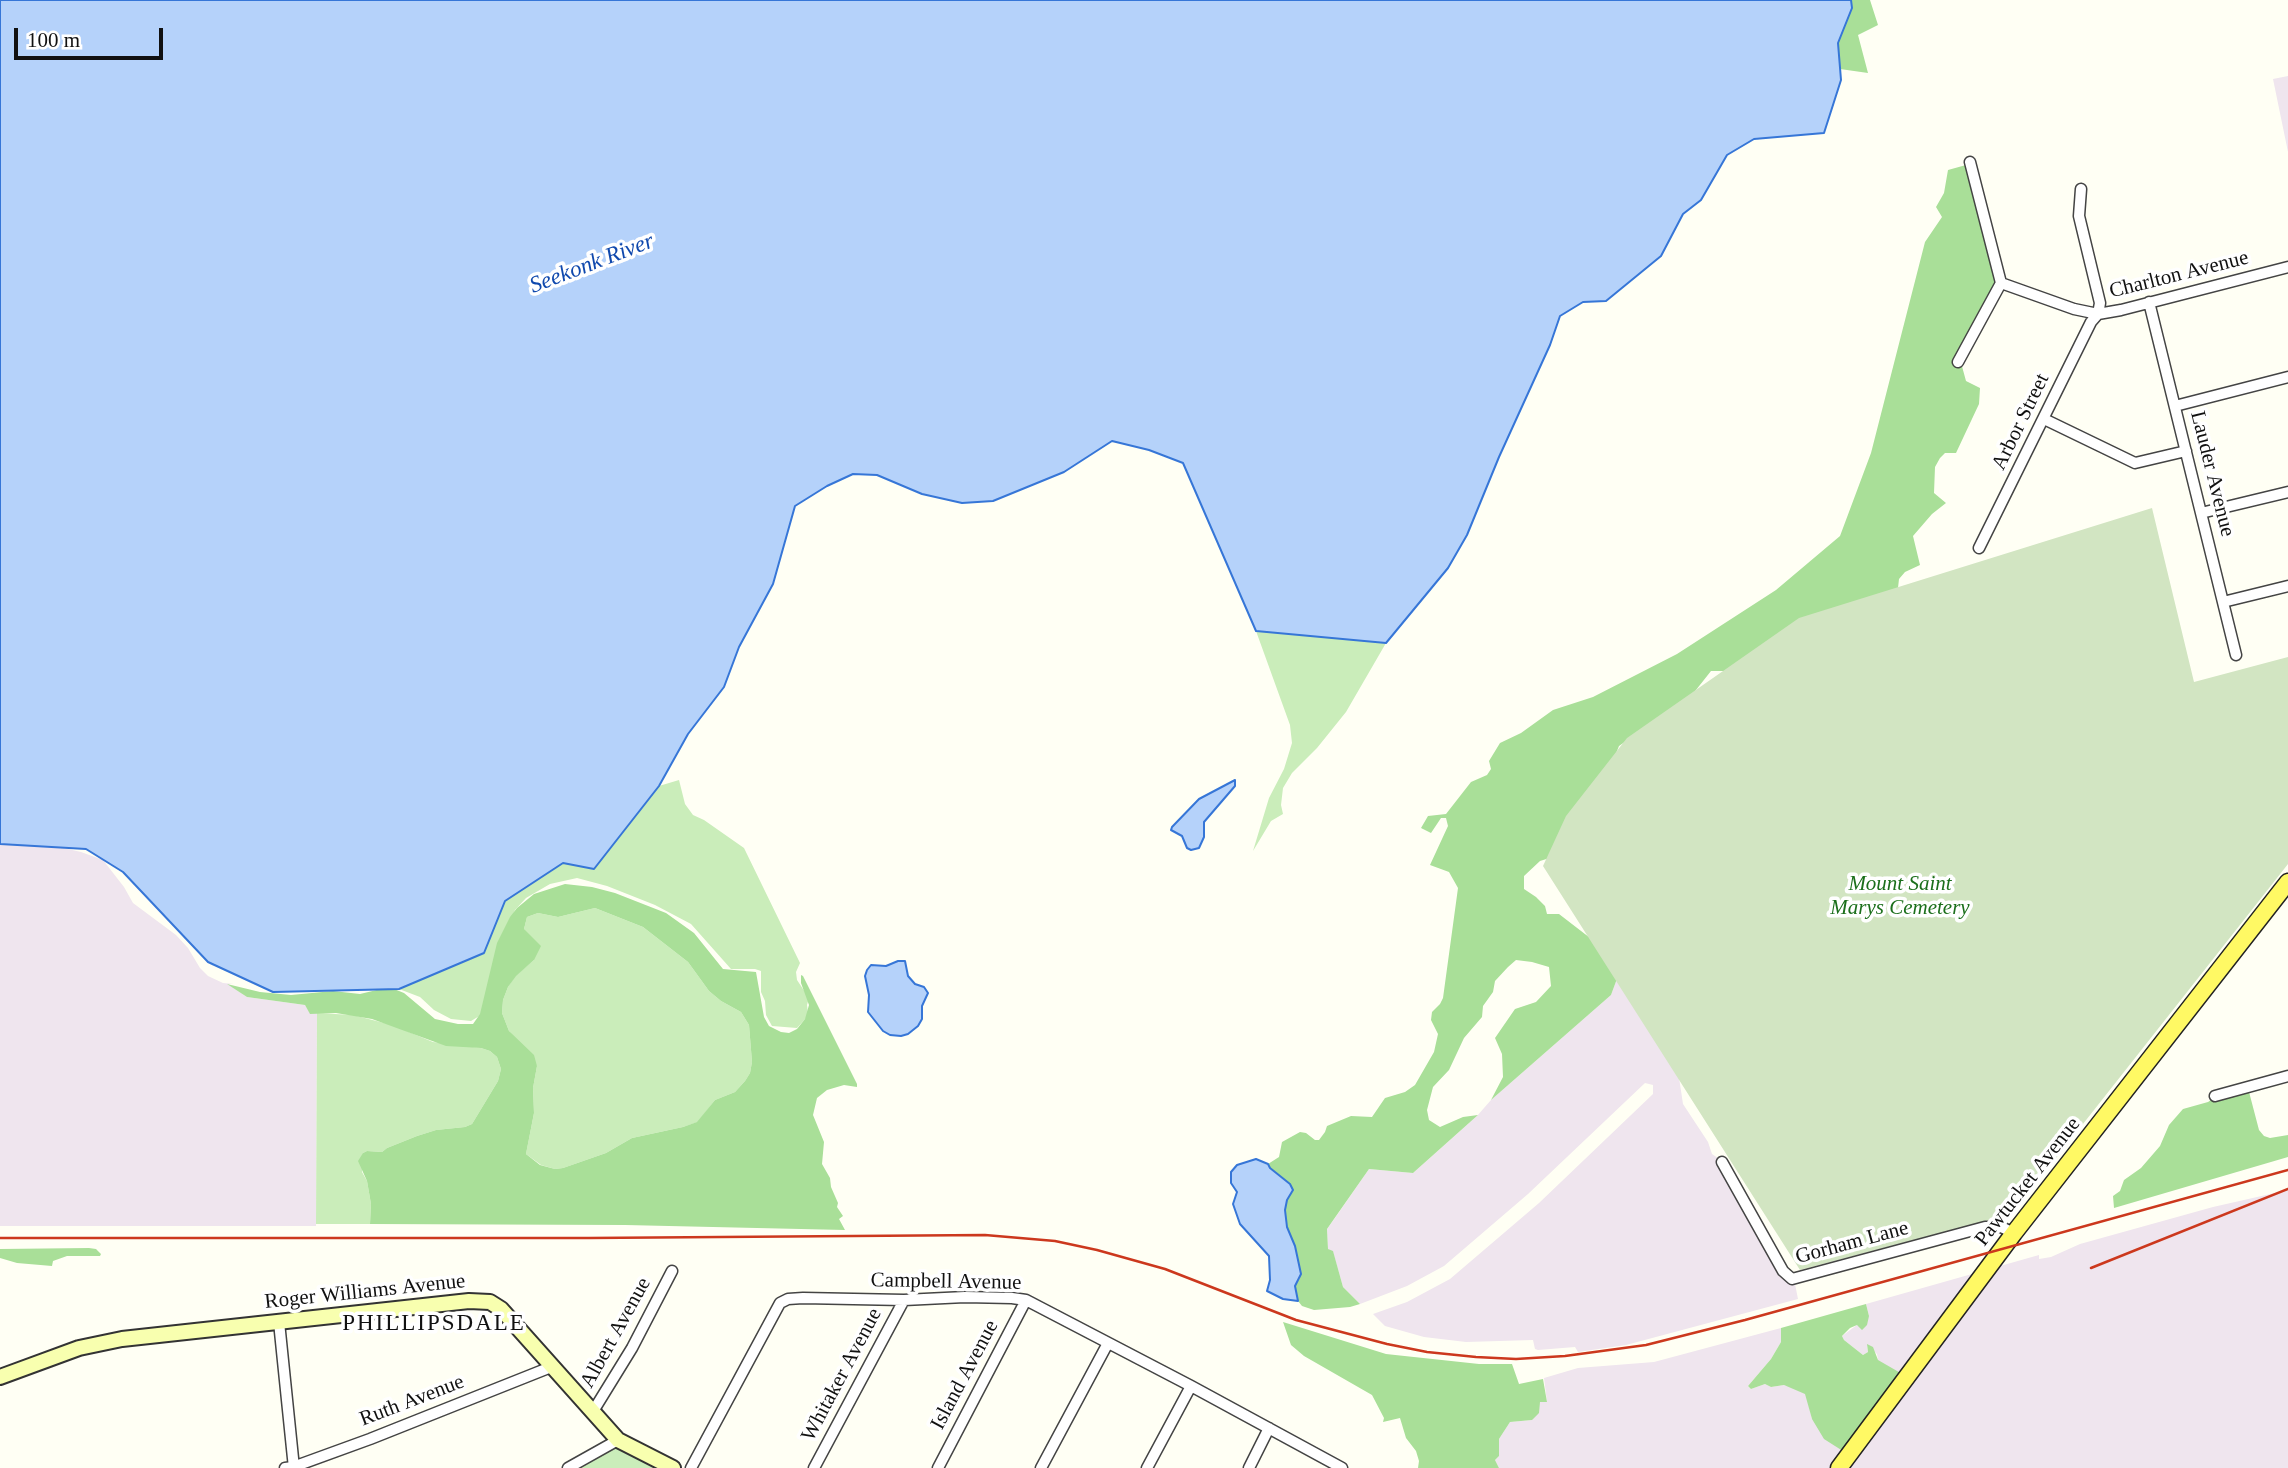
<!DOCTYPE html>
<style>
body{margin:0}
#map{position:relative;width:2288px;height:1468px;overflow:hidden;background:#fffff4;font-family:"Times New Roman",serif}
canvas{display:block}
.scale{position:absolute;left:14px;top:28px;width:149px;height:32px;box-sizing:border-box;border:4px solid #111;border-top:0;padding-left:9px;font-size:21px;line-height:24px;white-space:nowrap;color:#111;-webkit-text-stroke:5px #fff;paint-order:stroke}
</style>
<div id="map">
<canvas width="2288" height="1468"></canvas>
<div class="scale">100 m</div>
</div>
<script>
const g = document.querySelector('canvas').getContext('2d');
g.lineJoin = 'round';
function fill(path, color) {
  g.fillStyle = color;
  g.fill(path, 'evenodd');
}
function shape(rows) {
  const path = new Path2D();
  for (const r of rows) {
    path.moveTo(r[0], r[1]);
    for (let i = 2; i < r.length; i += 2) path.lineTo(r[i], r[i + 1]);
  }
  return path;
}
function trace(path, color, width, dash) {
  g.strokeStyle = color;
  g.lineWidth = width;
  g.lineCap = dash ? 'butt' : 'round';
  g.setLineDash(dash || []);
  g.stroke(path);
}
function write(font, color, halo, rows, align = 'center') {
  g.font = font + ' "Times New Roman",serif';
  g.lineWidth = 7;
  g.setLineDash([]);
  g.textBaseline = 'middle';
  g.strokeStyle = halo;
  g.fillStyle = color;
  for (const [text, x, y, turn = 0] of rows) {
    g.save();
    g.translate(x, y);
    g.rotate((+turn || 0) * Math.PI / 180);
    g.textAlign = isNaN(turn) ? turn : align;
    if (halo) g.strokeText(text, 0, 0);
    g.fillText(text, 0, 0);
    g.restore();
  }
}
const industrial = shape([
 [2288,76,2288,152,2273,79],
 [0,840,46,844,81,852,103,860,124,887,133,903,176,935,188,948,200,968,208,976,223,983,234,984,228,984,247,997,305,1005,310,1013,317,1013,316,1226,0,1226],
 [1618,976,1675,1051,1683,1104,1708,1142,1712,1154,1725,1163,1783,1268,1794,1279,1798,1299,1626,1345,1578,1352,1575,1347,1538,1350,1535,1349,1533,1340,1466,1342,1424,1337,1385,1326,1373,1314,1407,1302,1450,1279,1539,1203,1653,1094,1653,1085,1645,1083,1528,1194,1444,1266,1407,1286,1360,1304,1343,1287,1333,1252,1328,1249,1327,1229,1335,1218,1369,1169,1413,1173,1477,1116,1491,1100,1611,995],
 [2288,1190,2288,1468,1499,1468,1495,1460,1499,1456,1499,1439,1510,1422,1532,1420,1540,1402,1547,1402,1544,1378,1578,1368,1654,1362,1781,1328,1781,1342,1771,1359,1748,1386,1751,1389,1765,1384,1771,1387,1784,1385,1799,1389,1806,1394,1812,1419,1878,1360,1877,1354,1867,1345,1868,1352,1863,1355,1844,1340,1842,1336,1869,1316,1866,1304,2039,1255,2039,1259,2051,1257,2080,1244,2213,1207]
]);
const green = shape([
 [1256,631,1386,643,1346,712,1317,748,1292,773,1283,788,1281,805,1283,814,1271,821,1253,851,1269,798,1284,769,1292,743,1290,725],
 [679,780,685,804,693,815,704,820,744,848,800,963,796,972,797,980,809,998,807,1005,808,1013,806,1018,797,1028,772,1026,766,1015,765,1001,761,992,761,971,755,969,731,969,691,924,655,905,607,886,577,878,550,884,526,898,515,910,497,951,481,1015,471,1021,451,1019,434,1010,420,997,399,989,484,953,505,901,563,863,594,869,659,786],
 [595,908,643,927,688,962,709,991,721,1001,741,1012,749,1025,752,1062,750,1073,745,1081,735,1092,715,1100,698,1122,683,1127,632,1138,606,1153,563,1168,555,1169,541,1165,526,1154,534,1113,533,1088,537,1066,509,1031,502,1013,503,1000,508,987,515,976,534,960,524,929,527,917,538,913,558,917],
 [317,1013,353,1015,392,1025,433,1042,481,1048,490,1051,497,1057,501,1069,498,1081,472,1124,465,1127,436,1130,417,1136,387,1148,382,1152,367,1151,363,1153,362,1172,367,1181,371,1204,370,1224,316,1224],
 [614,1441,664,1468,565,1468]
]);
const forest = shape([
 [1836,0,1870,0,1878,25,1858,35,1868,73,1840,69,1831,50],
 [1966,165,1998,281,1960,359,1966,381,1980,388,1979,404,1956,453,1945,453,1940,458,1935,467,1934,493,1946,503,1932,514,1913,536,1920,565,1905,572,1899,579,1896,606,1725,671,1711,671,1692,695,1619,746,1613,761,1556,856,1540,861,1524,876,1524,889,1536,897,1545,906,1547,914,1559,914,1594,941,1618,976,1611,995,1491,1100,1503,1077,1502,1054,1495,1038,1515,1009,1536,1002,1551,986,1549,967,1532,962,1516,960,1508,967,1495,981,1493,992,1483,1006,1482,1017,1464,1038,1449,1070,1433,1087,1427,1110,1429,1120,1440,1127,1463,1117,1478,1115,1413,1173,1369,1169,1327,1229,1328,1249,1333,1251,1343,1287,1360,1304,1350,1307,1314,1310,1302,1306,1298,1301,1295,1286,1300,1278,1295,1246,1287,1227,1285,1210,1290,1184,1270,1168,1268,1164,1279,1157,1282,1142,1300,1132,1306,1133,1315,1140,1319,1140,1325,1132,1327,1126,1351,1116,1372,1117,1385,1098,1405,1092,1415,1085,1434,1052,1438,1034,1431,1020,1432,1012,1440,1004,1443,998,1458,888,1449,872,1430,865,1448,826,1446,818,1441,818,1431,833,1421,828,1428,816,1446,814,1471,782,1487,775,1491,769,1489,761,1500,743,1521,733,1553,710,1593,697,1677,654,1776,590,1840,536,1871,453,1925,242,1942,217,1936,207,1944,193,1948,170],
 [565,884,592,887,615,893,666,913,694,933,723,969,756,972,764,1017,769,1026,781,1032,789,1033,797,1029,805,1019,809,1005,801,983,801,975,803,976,857,1084,857,1087,844,1085,827,1090,817,1098,813,1115,824,1142,822,1164,830,1178,831,1187,838,1203,837,1207,843,1216,839,1219,845,1230,625,1225,370,1224,371,1204,367,1181,358,1161,363,1153,367,1151,382,1152,387,1148,417,1136,436,1130,465,1127,472,1124,498,1081,501,1069,497,1057,490,1051,481,1048,446,1046,372,1019,336,1013,310,1014,305,1005,247,997,227,984,260,992,291,995,333,991,360,994,385,988,394,989,404,993,435,1019,458,1024,473,1024,480,1014,497,943,510,917,517,908,534,894],
 [595,908,643,927,688,962,709,991,721,1001,741,1012,749,1025,752,1062,750,1073,745,1081,735,1092,715,1100,697,1122,683,1127,632,1138,606,1153,563,1168,555,1169,540,1165,526,1154,534,1113,533,1088,537,1066,534,1055,509,1031,502,1013,503,1000,508,987,516,976,534,960,541,946,524,929,527,917,538,913,558,917],
 [2248,1088,2259,1130,2264,1136,2270,1138,2288,1135,2288,1157,2114,1208,2113,1196,2120,1191,2124,1180,2141,1168,2160,1146,2169,1125,2183,1109,2208,1102,2215,1097],
 [89,1248,96,1249,101,1254,100,1256,67,1256,53,1261,52,1266,17,1263,0,1258,0,1249],
 [1866,1304,1869,1316,1867,1325,1862,1330,1857,1325,1850,1328,1842,1336,1844,1340,1863,1355,1868,1352,1867,1344,1873,1347,1878,1360,1904,1375,1846,1453,1824,1439,1812,1419,1805,1394,1784,1385,1771,1387,1765,1384,1751,1389,1748,1386,1771,1359,1781,1342,1781,1328],
 [1283,1322,1386,1354,1479,1364,1512,1364,1519,1384,1543,1379,1547,1402,1540,1402,1539,1413,1532,1420,1510,1422,1499,1439,1499,1456,1495,1460,1499,1468,1418,1468,1419,1461,1416,1451,1406,1438,1400,1418,1383,1422,1384,1418,1372,1395,1304,1356,1291,1345]
]);
const cemetery = shape([
 [2152,508,2194,682,2288,657,2288,864,2012,1214,1800,1270,1543,866,1566,816,1627,738,1799,618]
]);
const water = shape([
 [0,0,1851,0,1852,8,1838,43,1841,80,1824,133,1754,139,1727,155,1701,200,1683,214,1661,256,1606,301,1583,302,1560,316,1550,345,1499,457,1467,535,1448,568,1386,643,1256,631,1183,463,1149,450,1112,441,1064,472,993,501,962,503,922,494,877,475,853,474,827,486,795,506,773,584,739,647,724,687,688,734,659,786,594,869,563,863,505,901,484,953,399,989,273,992,208,962,123,872,86,849,0,844,0,0],
 [1235,780,1235,786,1204,822,1204,837,1199,848,1191,850,1187,848,1182,836,1171,830,1172,827,1199,799,1235,780],
 [898,961,905,961,908,976,915,984,924,987,928,993,922,1006,922,1019,918,1026,908,1034,901,1036,890,1035,883,1031,868,1012,869,995,865,976,867,970,871,965,886,966,898,961],
 [1256,1159,1268,1164,1270,1168,1290,1184,1293,1190,1287,1200,1285,1210,1287,1227,1295,1246,1301,1274,1295,1286,1298,1301,1283,1299,1267,1291,1270,1280,1269,1256,1240,1224,1233,1204,1237,1192,1231,1183,1231,1172,1237,1165,1256,1159]
]);
const minor = shape([
 [2001,283,2074,309,2098,314,2121,310,2288,267],
 [2149,302,2236,655],
 [1958,362,2001,283,1970,162],
 [2175,406,2288,377],
 [2044,419,2135,463,2186,451],
 [2201,513,2288,492],
 [1979,548,2091,322,2098,314,2100,303,2079,216,2081,189],
 [2223,602,2288,586],
 [2215,1096,2288,1076],
 [1722,1162,1783,1271,1792,1279,1985,1227,2001,1227,2014,1233],
 [279,1322,294,1468],
 [592,1413,632,1348,672,1271],
 [285,1468,293,1467,370,1439,551,1367],
 [568,1468,618,1440],
 [691,1468,780,1303,788,1299,803,1298,904,1300,965,1297,1012,1298,1026,1300,1191,1386,1342,1468],
 [814,1468,904,1300],
 [938,1468,1026,1300],
 [1041,1468,1108,1343],
 [1147,1468,1191,1386],
 [1249,1468,1269,1428]
]);
const secondary = shape([
 [0,1377,79,1348,122,1339,469,1301,490,1302,501,1309,618,1440,673,1468]
]);
const primary = shape([
 [1839,1468,2014,1233,2288,882]
]);
const rail = shape([
 [0,1238,589,1238,985,1235,1055,1241,1097,1250,1165,1269,1296,1320,1387,1344,1427,1352,1476,1357,1516,1359,1565,1356,1646,1345,1745,1320,2288,1170],
 [2091,1268,2288,1189]
]);
const streetNames = [
 ["Charlton Avenue",2179,275,-14],
 ["Arbor Street",2021,422,-64],
 ["Lauder Avenue",2212,474,76],
 ["Pawtucket Avenue",2028,1182,-52],
 ["Gorham Lane",1852,1243,-15],
 ["Campbell Avenue",946,1282,1],
 ["Roger Williams Avenue",365,1292,-6],
 ["Albert Avenue",616,1333,-61],
 ["Whitaker Avenue",842,1375,-62],
 ["Island Avenue",965,1375,-62],
 ["Ruth Avenue",412,1401,-21]
];
const parkNames = [
 ["Mount Saint",1900,884],
 ["Marys Cemetery",1900,908]
];
const waterNames = [
 ["Seekonk River",592,264,-21]
];
const neighbourhoodNames = [
 ["PHILLIPSDALE",434,1324]
];
fill(industrial, '#efe5ee');
fill(green, '#caedba');
fill(forest, '#a9df98');
fill(cemetery, '#d2e5c2');
fill(water, '#b5d2fa');
trace(water, '#3676d7', 2);
trace(minor, '#444', 13);
trace(secondary, '#333', 18);
trace(primary, '#222', 19);
trace(minor, '#fff', 10);
trace(secondary, '#f8ffaf', 14);
trace(primary, '#fff964', 16);
trace(rail, '#cc381d', 2.5);
write('21px', '#111', '#fff', streetNames);
write('italic 21px', '#1b6f1b', '#fff', parkNames);
write('italic 23px', '#0f48ad', '#fff', waterNames);
g.letterSpacing = '2px';
write('23px', '#111', '#fff', neighbourhoodNames);
g.letterSpacing = '0px';
</script>
